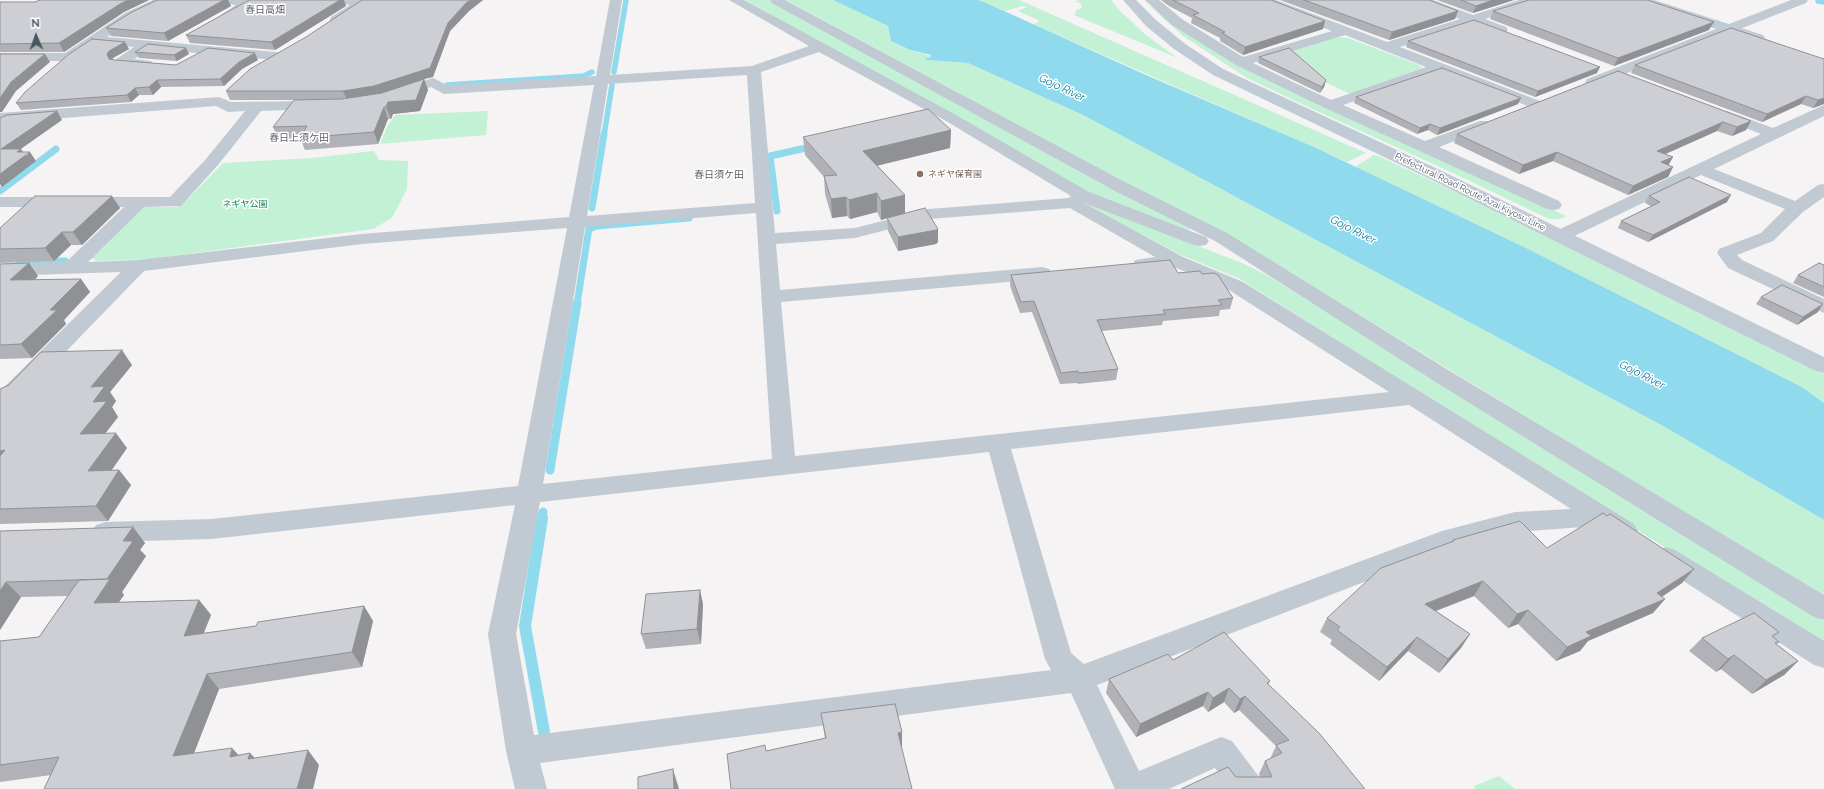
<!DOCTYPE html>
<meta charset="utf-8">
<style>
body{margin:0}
#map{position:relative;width:1824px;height:789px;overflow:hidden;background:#f5f3f3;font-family:Raleway,sans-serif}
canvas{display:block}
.north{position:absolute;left:16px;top:16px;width:40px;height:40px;-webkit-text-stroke:3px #fff;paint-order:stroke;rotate:358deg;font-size:11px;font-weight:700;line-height:16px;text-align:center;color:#4a5661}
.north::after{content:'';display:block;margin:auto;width:14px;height:18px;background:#4a5661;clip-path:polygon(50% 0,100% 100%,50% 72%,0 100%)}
</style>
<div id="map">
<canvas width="1824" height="789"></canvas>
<div class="north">N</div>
</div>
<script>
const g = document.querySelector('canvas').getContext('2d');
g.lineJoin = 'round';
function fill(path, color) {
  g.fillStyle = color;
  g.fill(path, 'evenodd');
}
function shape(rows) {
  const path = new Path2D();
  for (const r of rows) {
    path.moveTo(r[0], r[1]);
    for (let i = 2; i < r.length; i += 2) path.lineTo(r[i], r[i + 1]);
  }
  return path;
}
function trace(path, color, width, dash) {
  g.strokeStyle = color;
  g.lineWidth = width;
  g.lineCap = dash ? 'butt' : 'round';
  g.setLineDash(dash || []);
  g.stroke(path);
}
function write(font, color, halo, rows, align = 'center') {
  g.font = font + ' Raleway,"Noto Sans JP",sans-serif';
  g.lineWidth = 3;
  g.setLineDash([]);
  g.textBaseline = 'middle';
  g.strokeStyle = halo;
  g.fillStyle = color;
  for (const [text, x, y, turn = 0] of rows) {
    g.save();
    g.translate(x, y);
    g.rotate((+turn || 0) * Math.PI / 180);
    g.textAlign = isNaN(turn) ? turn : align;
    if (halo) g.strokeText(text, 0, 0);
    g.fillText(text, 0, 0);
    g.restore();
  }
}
const green = shape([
 [745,0,769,0,1100,183,1191,229,1185,231,1090,194],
 [786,0,833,0,888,26,891,41,909,50,931,56,927,60,968,63,1085,116,1663,426,1824,520,1824,598,1232,237,1113,176],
 [978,0,1019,0,1366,153,1347,162,1033,24,1039,22,1038,20,1018,11,1027,7,1023,6,1005,11],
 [1081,0,1111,0,1119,10,1147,36,1178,58,1074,15,1076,13,1075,11,1082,8,1081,4,1075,1],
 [1143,0,1170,22,1435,156,1566,216,1560,219,1549,219,1455,174,1306,106,1247,78,1183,36],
 [1336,37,1348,38,1419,65,1422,68,1350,94,1313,76,1285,53],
 [488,111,486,135,380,144,387,127,395,115],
 [374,151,379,160,408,161,407,189,392,218,373,229,150,259,97,261,90,257,133,213,145,207,176,207,185,202,223,163,312,158],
 [1374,155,1378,156,1456,192,1824,374,1824,403,1802,387,1522,246,1355,167],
 [1087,203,1242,263,1267,275,1824,621,1824,648,1240,279,1181,255,1088,206],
 [1499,776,1515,789,1475,789,1474,786]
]);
const water = shape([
 [833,0,978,0,984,2,1146,75,1316,148,1522,246,1802,387,1824,403,1824,520,1663,426,1085,116,968,63,927,60,925,58,930,58,931,55,910,50,891,41,888,26]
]);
const streamFar3 = shape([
 [1818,1,1824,2],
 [614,72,626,0],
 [447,85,584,76,592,72],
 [604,135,612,85]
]);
const streamFar2 = shape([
 [0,191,56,149],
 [592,208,604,134],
 [777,211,770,156,815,146],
 [589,229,597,226,689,218],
 [19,262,65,261],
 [577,304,589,228]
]);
const streamFar1 = shape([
 [550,470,577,303],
 [542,519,543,512]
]);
const stream = shape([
 [542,518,525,626,544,732]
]);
const street = shape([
 [153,0,169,0,167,3,135,19,107,37,276,52,281,53,283,56,281,59,276,60,151,49,134,59,151,61,153,64,151,67,146,68,119,66,114,65,112,62,134,47,96,44,72,60,67,61,0,61,0,53,65,53,125,13,153,0],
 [216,0,252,0,255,3,253,6,227,19,221,15,236,5,218,3,216,0],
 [338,0,359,0,364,1,366,4,341,23,336,24,331,23,330,20,331,17,350,5,340,3,338,0],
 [610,0,622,0,610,75,752,66,809,46,729,0,744,0,956,115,1089,192,1206,237,1209,241,1206,245,1200,246,1194,245,1084,203,1183,257,1243,282,1634,524,1638,531,1634,538,1625,541,1616,538,1597,526,1515,532,1447,550,1097,685,1139,771,1221,737,1232,741,1260,778,1265,789,1230,789,1215,768,1169,789,1115,789,1071,693,540,763,547,789,515,789,506,751,488,634,515,505,212,539,105,542,96,539,92,532,96,525,105,522,212,519,518,486,567,228,362,244,144,271,20,399,0,408,0,391,121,272,0,276,0,264,66,262,124,207,0,207,0,197,170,197,206,159,245,111,228,112,216,106,0,123,0,113,219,97,231,102,319,101,324,102,326,105,324,108,319,109,261,111,218,165,181,206,144,207,88,262,138,260,362,234,569,217,594,85,444,94,431,87,398,98,393,97,391,94,393,91,433,78,447,85,596,76,610,0],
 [819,52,946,121,1071,196,1068,198,929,209,855,228,775,233,761,72,819,52],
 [747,75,755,203,587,216,608,84,747,75],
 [1070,208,1155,257,1135,260,1133,264,1135,268,1142,270,1174,267,1229,290,1389,392,795,456,781,302,1042,279,1049,277,1052,273,1049,269,1042,267,780,290,776,244,855,238,929,219,1070,208],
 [756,213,772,459,543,484,585,227,756,213],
 [1409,405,1571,509,1515,512,1442,531,1084,664,1071,653,1011,449,1409,405],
 [989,452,1045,659,1051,670,534,735,516,634,540,502,989,452],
 [770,0,785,0,1125,182,1227,233,1450,371,1824,595,1824,620,1814,617,1434,381,1215,241,1113,190,772,3,770,0],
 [1145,0,1159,0,1182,19,1243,57,1332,31,1261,3,1259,0,1276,0,1387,42,1460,19,1418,3,1416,0,1433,0,1473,15,1519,0,1538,0,1536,3,1485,19,1506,27,1508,30,1506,33,1496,33,1472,24,1400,47,1540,101,1542,104,1540,107,1530,107,1439,72,1343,105,1425,141,1480,121,1490,121,1493,124,1490,127,1439,147,1559,201,1562,205,1559,209,1553,210,1547,209,1325,108,1236,65,1172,25,1145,0],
 [1345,35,1426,67,1331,100,1253,63,1345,35],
 [1791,0,1808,0,1806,3,1597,85,1587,85,1585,82,1587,79,1791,0],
 [1824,105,1824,116,1714,169,1795,201,1818,185,1824,184,1824,197,1803,212,1773,241,1737,255,1742,260,1824,299,1824,313,1728,268,1717,253,1719,249,1761,233,1785,209,1701,175,1566,240,1560,241,1554,240,1551,236,1554,232,1761,134,1717,117,1714,114,1717,111,1727,111,1773,128,1824,105],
 [1666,547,1675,550,1824,641,1824,668,1814,665,1657,564,1653,557,1657,550,1666,547]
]);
const secondary = shape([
 [1123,0,1136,0,1156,20,1184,43,1223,69,1442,171,1824,357,1824,373,1816,371,1430,179,1213,75,1174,49,1146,26,1123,0],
 [1635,0,1654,0,1763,35,1765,38,1763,41,1753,41,1637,3,1635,0]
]);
const wall = shape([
 [40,0,149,0,124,12,64,52,0,52,0,2,35,2],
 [157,0,228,0,231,6,168,41,111,36,106,28],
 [249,0,344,0,346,6,275,50,190,43,186,35],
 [362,0,483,0,469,11,450,31,433,77,424,79,428,90,420,111,393,114,391,119,388,119,378,144,305,150,300,138,278,139,273,127,320,100,230,100,226,91],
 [1161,0,1271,0,1325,21,1323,29,1243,55,1220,41,1220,38,1191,23,1192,18,1169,6],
 [1280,0,1429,0,1458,11,1455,19,1389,40],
 [1437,0,1514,0,1473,13],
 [1493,11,1709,30,1614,66,1490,19],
 [1408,41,1597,73,1535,97,1406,47],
 [125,42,129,49,113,58,112,60,115,60,176,65,258,60,242,69,224,86,161,87,153,95,139,95,131,102,21,110,16,103],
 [186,48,189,54,177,61,139,58,135,52],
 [1259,57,1326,80,1324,87,1320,93,1258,63],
 [1824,59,1824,104,1813,108,1801,104,1762,122,1631,73,1635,65],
 [1618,71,1751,121,1746,130,1732,136,1717,131,1665,154,1673,157,1668,165,1673,167,1668,177,1628,195,1553,161,1519,174,1454,143,1457,134],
 [1356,97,1518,104,1437,135,1428,130,1417,134,1354,103],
 [951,130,950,148,877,165,905,195,905,213,938,242,936,244,898,251,888,231,887,218,881,220,877,212,850,219,847,216,832,218,825,194,824,177,805,155,803,137],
 [112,196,120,208,82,245,71,245,54,261,0,263,0,228],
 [1649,196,1727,202,1648,242,1618,228,1621,221,1651,206,1645,203],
 [0,264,38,276,35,280,81,279,90,292,64,320,66,324,32,358,0,359],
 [1824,265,1824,297,1793,283,1798,275],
 [1178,273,1202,274,1233,298,1230,309,1220,310,1219,316,1163,321,1162,325,1102,331,1118,369,1116,380,1078,384,1077,383,1060,384,1032,312,1020,313,1010,286,1011,275],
 [1761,297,1818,312,1797,325,1756,304],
 [132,365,110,392,116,401,112,407,118,417,105,434,127,448,112,470,119,470,131,485,108,521,0,524,0,389],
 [0,531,145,543,140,550,146,556,122,592,124,595,118,602,199,600,211,615,204,633,256,626,364,606,373,621,362,667,219,689,194,753,239,755,250,753,255,758,319,765,51,775,0,782,0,641,39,637,68,596,21,597,0,630],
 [1453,540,1547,548,1682,583,1662,597,1665,599,1653,613,1588,641,1580,651,1556,661,1518,624,1508,628,1474,596,1436,611,1470,634,1461,648,1439,673,1408,651,1379,681,1330,644,1332,640,1320,632,1327,618,1451,542],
 [703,604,701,644,646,649,641,634],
 [1773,637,1779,642,1776,644,1798,661,1784,675,1752,694,1721,669,1716,672,1689,651,1702,638],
 [1109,679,1270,681,1268,685,1365,789,1236,777,1260,777,1259,774,1265,761,1270,759,1276,746,1239,710,1234,713,1224,702,1208,712,1203,706,1136,737,1106,693],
 [821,713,902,746,731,789,767,751,825,739]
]);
const shadedWall = shape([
 [128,0,149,0,124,12,64,52,59,43,120,4],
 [224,0,228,0,231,6,168,41,164,33],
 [340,0,344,0,346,6,275,50,271,42],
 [471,0,483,0,469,11,450,31,433,77,424,79,428,90,420,111,393,114,391,119,386,107,378,95,347,100,343,91,448,23,466,3],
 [1493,0,1514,0,1473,13,1476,6],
 [1458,11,1455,19,1389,40,1392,32],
 [1325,21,1323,29,1243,55,1245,47],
 [1714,22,1709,30,1614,66,1618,58],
 [125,42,129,49,113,58,111,61,109,59,107,54,109,51],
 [186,48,189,54,177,61,174,55],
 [255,53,258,60,242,69,224,86,220,79,239,62],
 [45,54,50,62,16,91,2,112,0,112,0,98,11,82],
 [1600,67,1597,73,1535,97,1538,91],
 [157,80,161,87,153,95,149,87],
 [1326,80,1324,87,1320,93,1322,87],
 [135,88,139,95,131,102,127,95],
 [1806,96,1801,104,1762,122,1767,114],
 [1521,98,1518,104,1437,135,1440,128],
 [1824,98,1824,104,1813,108,1818,100],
 [384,107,388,119,378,144,374,132],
 [57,111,62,120,8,158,1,149],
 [1751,121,1746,130,1732,136,1737,127],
 [1723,122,1717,131,1652,160,1657,151],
 [1430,124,1428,130,1417,134,1420,128],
 [951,130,950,148,864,169,863,151],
 [21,149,26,156,30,152,36,161,2,187,0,184,0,174,17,152],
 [1557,152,1553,161,1519,174,1523,165],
 [1673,157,1668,166,1661,162],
 [1673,167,1668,177,1628,195,1633,186],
 [877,193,877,212,850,219,849,200],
 [905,195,905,213,881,220,881,201],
 [1731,195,1727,202,1648,242,1653,235],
 [112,196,120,208,82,245,73,232],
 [846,197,847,216,832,218,831,199],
 [938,229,938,242,936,244,898,251,898,237],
 [62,232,71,245,54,261,45,248],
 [29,263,38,276,20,294,10,280],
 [81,279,90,292,64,320,66,324,32,358,21,344,50,310],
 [1823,304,1818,312,1797,325,1803,317],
 [122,350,132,365,110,392,116,401,112,407,118,417,92,450,80,434,91,387],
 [116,433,127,448,100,486,88,471],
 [5,450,0,468,0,451],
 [119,470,131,485,108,521,96,506],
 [133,527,145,543,140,550,146,556,122,592,124,595,108,618,94,603,107,579,123,541],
 [1694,569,1682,583,1649,605,1665,599,1653,613,1588,641,1580,651,1556,661,1567,647,1586,632,1657,593],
 [1483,581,1474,596,1417,618,1425,604],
 [6,582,21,597,0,630,0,591],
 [700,590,703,604,701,644,697,629],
 [199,600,211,615,196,651,184,636],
 [364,606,373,621,362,667,352,652],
 [1528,610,1518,624,1508,628,1517,614],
 [1470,634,1461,648,1439,673,1448,659],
 [1417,637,1408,651,1379,681,1387,667],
 [1734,655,1721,669,1716,672,1728,659],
 [1798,661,1784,675,1752,694,1766,680],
 [207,674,219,689,187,771,173,756],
 [1229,688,1224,702,1208,712,1213,698],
 [1208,692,1203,706,1136,737,1140,724],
 [1245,696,1239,710,1234,713,1240,699],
 [902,732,902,746,898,747,898,733],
 [232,748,245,762,230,757],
 [308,750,319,765,313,789,297,789],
 [250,753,263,768,248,759],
 [673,769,679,789,674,789]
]);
const building = shape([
 [40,0,128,0,120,4,59,43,0,44,0,2,35,2,40,0],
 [157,0,224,0,164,33,106,28,132,12,157,0],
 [249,0,340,0,271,42,186,35,249,0],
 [362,0,471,0,466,3,448,23,430,68,374,86,343,91,226,91,250,69,306,37,362,0],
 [1173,0,1271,0,1325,21,1245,47,1222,33,1225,32,1193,15,1199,13,1173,0],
 [1304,0,1429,0,1458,11,1392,32,1304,0],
 [1461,0,1493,0,1476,6,1461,0],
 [1529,0,1647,0,1714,22,1618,58,1493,11,1529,0],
 [1474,20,1600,67,1538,91,1408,41,1474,20],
 [1731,28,1824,59,1824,98,1818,100,1806,96,1767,114,1635,65,1731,28],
 [92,39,125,42,109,51,107,54,109,59,115,60,176,65,208,48,255,53,239,62,220,79,157,80,149,87,135,88,127,95,16,103,25,92,69,54,92,39],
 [148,44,186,48,174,55,135,52,148,44],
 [1289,48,1326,80,1322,87,1259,57,1289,48],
 [0,54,45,54,11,82,0,98,0,54],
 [1442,68,1521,98,1440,128,1430,124,1420,128,1356,97,1442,68],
 [1618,71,1751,121,1737,127,1723,122,1657,151,1673,157,1661,162,1673,167,1633,186,1557,152,1523,165,1457,134,1618,71],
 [424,79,416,100,388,102,386,107,384,107,374,132,300,138,307,126,273,127,294,100,342,99,382,93,424,79],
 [928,109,951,130,863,151,905,195,881,201,877,193,849,200,846,197,831,199,824,176,837,175,803,137,928,109],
 [57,111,1,149,21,149,17,152,30,152,0,174,0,118,7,115,57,111],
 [1689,177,1731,195,1653,235,1621,221,1660,202,1649,196,1689,177],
 [35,196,112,196,73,232,62,232,45,248,0,249,0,228,35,196],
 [925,208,938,229,936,230,898,237,887,218,925,208],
 [1170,260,1178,273,1200,271,1202,274,1214,273,1218,275,1233,298,1218,300,1222,305,1163,310,1165,314,1097,320,1118,369,1079,373,1078,371,1061,373,1034,301,1021,302,1011,275,1170,260],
 [29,263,10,280,81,279,50,310,57,310,21,344,0,345,0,264,29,263],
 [1819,263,1824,265,1824,287,1798,275,1819,263],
 [1782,285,1823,304,1803,317,1761,297,1782,285],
 [122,350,91,387,105,386,93,402,107,401,80,434,116,433,88,471,119,470,96,506,0,509,0,456,5,450,0,451,0,389,9,385,41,352,122,350],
 [1603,513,1607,516,1610,514,1694,569,1657,593,1665,599,1586,632,1591,636,1567,647,1528,610,1517,614,1483,581,1425,604,1470,634,1448,659,1417,637,1387,667,1337,630,1340,627,1327,618,1381,568,1454,541,1453,540,1520,521,1547,548,1603,513],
 [133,527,123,541,133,541,107,579,6,582,0,591,0,531,133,527],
 [110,579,94,603,199,600,184,636,256,626,258,622,364,606,352,652,207,674,173,756,232,748,230,757,250,753,248,759,308,750,297,789,44,789,59,757,0,765,0,641,39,637,79,580,110,579],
 [700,590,697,629,641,634,646,594,700,590],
 [1754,613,1779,632,1772,636,1779,642,1775,643,1798,661,1766,680,1734,655,1728,659,1702,638,1754,613],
 [1224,632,1270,681,1267,683,1319,733,1365,789,1181,789,1228,767,1236,777,1272,777,1265,761,1282,753,1276,745,1289,740,1245,696,1240,699,1229,688,1213,698,1208,692,1140,724,1109,679,1168,654,1173,660,1224,632],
 [895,704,902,732,898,733,912,789,731,789,727,754,765,745,766,751,826,738,821,713,895,704],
 [673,769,674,789,638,789,638,777,673,769]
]);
const markers = [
 [920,174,4,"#8d6e63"]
];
const farEducationnames = [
 ["ネギヤ保育園",928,174]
];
const farStreetnames = [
 ["Prefectural Road Route Azai Kiyosu Line",1470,192,26]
];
const farParknames = [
 ["ネギヤ公園",245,204]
];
const farQuarternames = [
 ["春日高畑",265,10],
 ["春日上須ケ田",299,138],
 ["春日須ケ田",719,175]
];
const waterNames = [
 ["Gojo River",1062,88,25],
 ["Gojo River",1353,230,27],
 ["Gojo River",1642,375,27]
];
fill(green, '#c3f1d5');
fill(water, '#90daee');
trace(streamFar3, '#90daee', 5.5);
trace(streamFar2, '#90daee', 7);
trace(streamFar1, '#90daee', 9);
trace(stream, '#90daee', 12);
fill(street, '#c1cad2');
fill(secondary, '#c1cbd6');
fill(wall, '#b0b2b7');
fill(shadedWall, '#909195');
fill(building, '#cdcfd5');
trace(building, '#909195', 1);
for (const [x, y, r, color] of markers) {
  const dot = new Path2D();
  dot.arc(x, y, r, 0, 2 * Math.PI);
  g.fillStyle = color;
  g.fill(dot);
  trace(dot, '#fff', 1.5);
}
write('9px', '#785e54', '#fff', farEducationnames, 'left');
write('9px', '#4a5661', '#fff', farStreetnames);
write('9px', '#17864f', '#fff', farParknames);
write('10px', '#5f6368', '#fff', farQuarternames);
write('italic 11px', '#0c7c9b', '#fff', waterNames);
</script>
